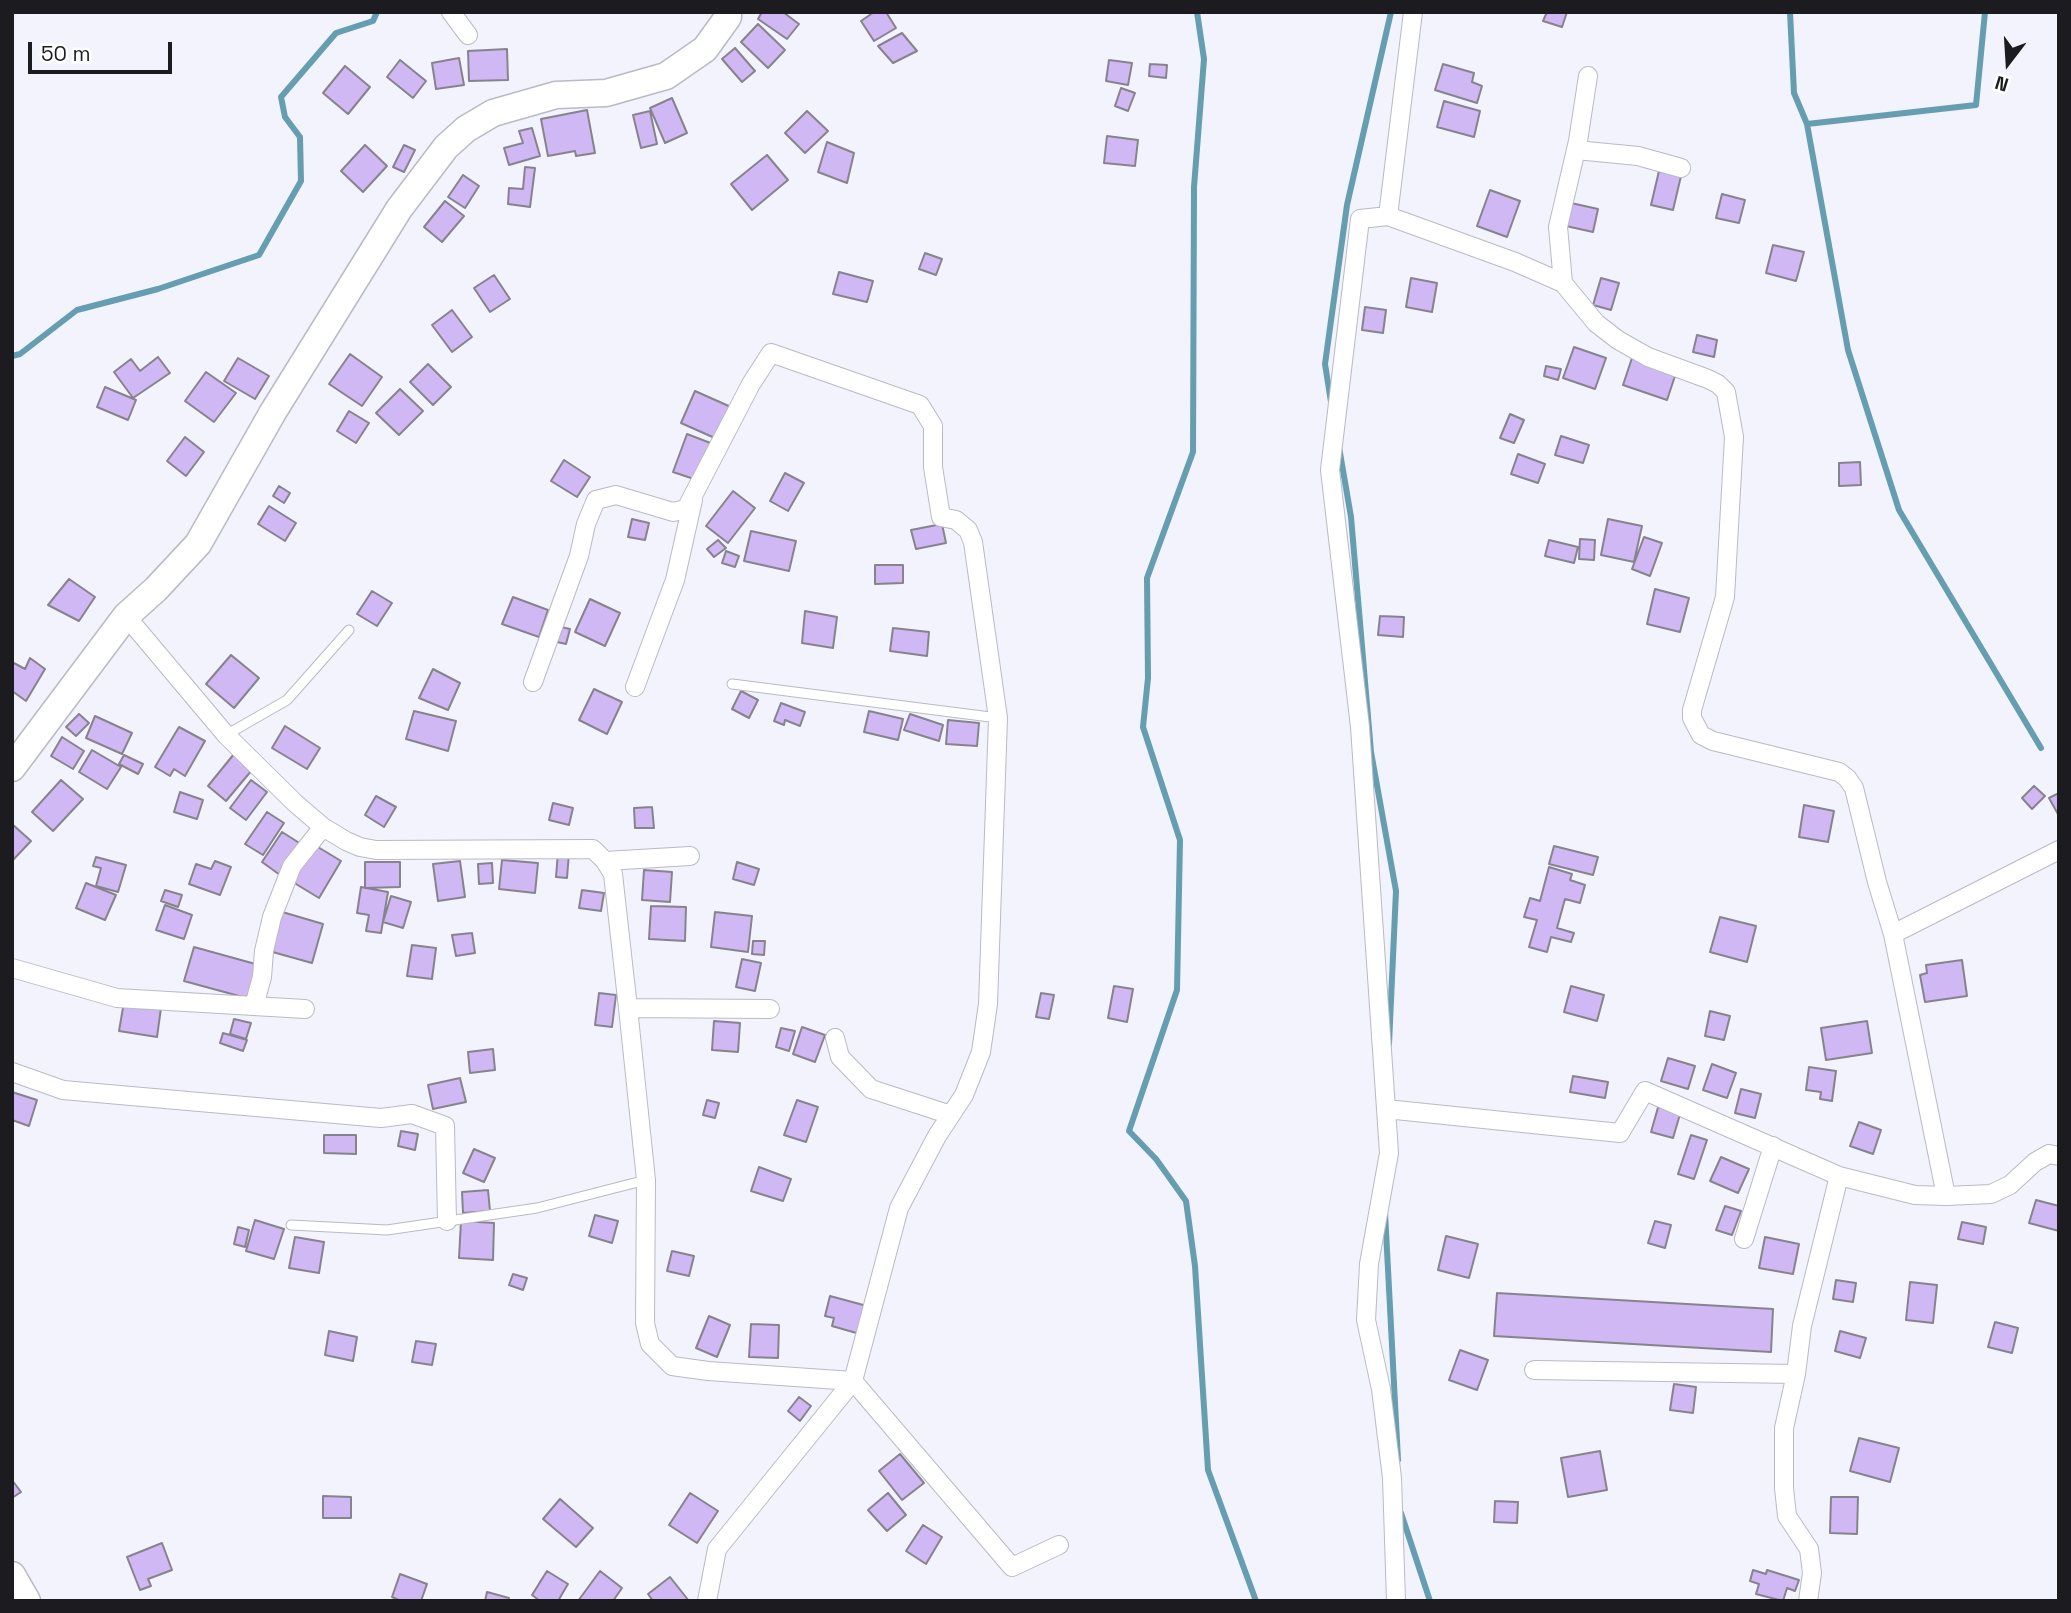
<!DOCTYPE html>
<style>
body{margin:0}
#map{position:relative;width:2071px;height:1613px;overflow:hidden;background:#f2f3fd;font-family:"Space Grotesk",sans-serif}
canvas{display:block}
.frame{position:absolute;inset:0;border:14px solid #1c1c20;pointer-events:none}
.north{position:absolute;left:1973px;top:28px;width:70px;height:70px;-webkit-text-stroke:5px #fff;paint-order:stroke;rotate:197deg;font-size:19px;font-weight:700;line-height:28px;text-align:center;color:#1c1c20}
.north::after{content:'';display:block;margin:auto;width:24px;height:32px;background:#1c1c20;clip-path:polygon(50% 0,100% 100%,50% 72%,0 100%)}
.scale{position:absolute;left:28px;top:42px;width:144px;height:32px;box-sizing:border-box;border:4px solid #1c1c20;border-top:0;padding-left:9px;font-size:21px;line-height:24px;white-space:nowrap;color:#1c1c20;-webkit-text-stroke:5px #fff;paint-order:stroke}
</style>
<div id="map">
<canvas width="2071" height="1613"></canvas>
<div class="frame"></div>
<div class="north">N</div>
<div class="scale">50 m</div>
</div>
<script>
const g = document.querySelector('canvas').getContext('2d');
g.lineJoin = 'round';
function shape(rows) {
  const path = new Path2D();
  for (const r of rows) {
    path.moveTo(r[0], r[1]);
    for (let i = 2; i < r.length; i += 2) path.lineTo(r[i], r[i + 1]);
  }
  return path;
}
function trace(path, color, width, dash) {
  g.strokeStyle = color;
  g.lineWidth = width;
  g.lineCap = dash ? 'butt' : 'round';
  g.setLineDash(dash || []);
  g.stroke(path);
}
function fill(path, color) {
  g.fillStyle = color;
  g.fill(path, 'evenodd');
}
const stream = shape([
 [1197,12,1204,59,1194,187,1193,452,1147,578,1148,678,1143,727,1180,840,1177,990,1129,1131,1156,1159,1186,1201,1195,1266,1208,1470,1256,1601],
 [1790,12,1794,93,1807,124],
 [1985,12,1976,105,1807,124,1848,350,1899,510,2041,748],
 [12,356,20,354,77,310,158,289,259,255,301,181,300,137,285,117,281,97,336,33,373,21,377,12],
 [1331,402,1325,364,1347,205,1391,12],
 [1339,447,1351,517,1371,752,1396,891,1389,1044],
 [1385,1212,1398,1460],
 [1401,1513,1430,1601]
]);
const building = shape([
 [762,12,783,12,799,24,787,39,758,19,762,12],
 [874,12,886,12,896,28,874,41,861,21,874,12],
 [1547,12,1567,12,1562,27,1543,21,1547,12],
 [758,24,785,50,768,68,741,42,758,24],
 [902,33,917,51,893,63,878,46,902,33],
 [735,48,755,71,742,82,722,59,735,48],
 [507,49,508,80,469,81,468,51,507,49],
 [459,58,464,85,436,89,432,63,459,58],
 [400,60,426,81,413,98,387,77,400,60],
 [1109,60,1132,63,1128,85,1106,81,1109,60],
 [1150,64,1167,65,1166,78,1149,76,1150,64],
 [1443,64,1474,73,1472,82,1482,86,1477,103,1435,90,1443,64],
 [345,66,370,87,348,114,323,93,345,66],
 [1121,88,1135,93,1128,111,1115,106,1121,88],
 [672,98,687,133,665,143,650,108,672,98],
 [1444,101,1480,111,1474,137,1437,127,1444,101],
 [587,110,595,153,576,156,575,151,548,156,541,119,587,110],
 [650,111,657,144,641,148,633,115,650,111],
 [807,111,828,131,805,153,785,133,807,111],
 [532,128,540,156,509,165,504,148,523,143,519,131,532,128],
 [1107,136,1138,140,1135,166,1104,163,1107,136],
 [827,142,854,153,847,183,818,172,827,142],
 [365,145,387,166,363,192,341,171,365,145],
 [404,145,415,150,404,172,393,167,404,145],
 [767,155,788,180,752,210,731,184,767,155],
 [525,167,535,168,530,207,508,204,509,188,523,189,525,167],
 [1659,171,1681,176,1673,210,1651,205,1659,171],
 [463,175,479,186,465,208,448,197,463,175],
 [1490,190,1520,201,1507,237,1477,226,1490,190],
 [1722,194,1745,200,1739,223,1716,218,1722,194],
 [445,201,464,216,442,242,424,227,445,201],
 [1571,203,1598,209,1593,232,1566,226,1571,203],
 [1773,245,1804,252,1796,281,1766,273,1773,245],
 [925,253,942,259,936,275,919,269,925,253],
 [839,272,873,281,867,302,833,294,839,272],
 [494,275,510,299,490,312,474,288,494,275],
 [1411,278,1437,283,1432,312,1406,307,1411,278],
 [1601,278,1619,283,1611,310,1593,305,1601,278],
 [1365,307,1386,310,1383,333,1362,330,1365,307],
 [452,310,472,337,452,352,432,325,452,310],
 [1697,335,1717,340,1714,357,1693,352,1697,335],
 [1574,347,1606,358,1595,389,1563,378,1574,347],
 [350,354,382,377,362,406,329,384,350,354],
 [158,357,170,373,133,398,114,372,131,359,140,371,158,357],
 [238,358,269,376,255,399,224,381,238,358],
 [1632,358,1676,373,1667,400,1623,385,1632,358],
 [428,364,451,387,433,405,410,382,428,364],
 [1546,366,1561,369,1558,380,1544,376,1546,366],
 [206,372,236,393,214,422,185,401,206,372],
 [105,387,136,400,128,420,97,407,105,387],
 [400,389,423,411,399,435,376,413,400,389],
 [695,391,731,407,717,439,681,423,695,391],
 [349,411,369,423,356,443,337,431,349,411],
 [1510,414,1524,420,1514,443,1500,438,1510,414],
 [687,434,713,444,700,481,673,472,687,434],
 [1561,436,1589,445,1583,463,1555,455,1561,436],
 [185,437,204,452,186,476,167,461,185,437],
 [1518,454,1545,464,1538,483,1511,474,1518,454],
 [564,460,590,477,577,497,551,481,564,460],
 [1860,462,1861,485,1839,486,1839,463,1860,462],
 [785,473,804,483,788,511,770,501,785,473],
 [279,486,290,493,284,503,273,496,279,486],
 [733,491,755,508,728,543,706,526,733,491],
 [269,506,296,523,285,541,258,524,269,506],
 [632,519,649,523,645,540,628,537,632,519],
 [1608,519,1642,526,1634,562,1601,555,1608,519],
 [942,524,946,543,916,549,911,530,942,524],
 [751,531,796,541,789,571,744,561,751,531],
 [1644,537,1662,543,1650,576,1632,569,1644,537],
 [1580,539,1595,540,1594,560,1579,559,1580,539],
 [718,540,726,548,714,557,707,549,718,540],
 [1549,540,1578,547,1574,563,1545,556,1549,540],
 [726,551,739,556,735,567,722,563,726,551],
 [875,565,903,565,903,583,875,584,875,565],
 [69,579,95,597,79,621,48,605,69,579],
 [1655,589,1689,598,1680,632,1647,624,1655,589],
 [372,591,392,603,377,626,357,614,372,591],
 [513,597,548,610,539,637,502,624,513,597],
 [590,599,620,613,605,646,575,632,590,599],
 [805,611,837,617,833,648,802,643,805,611],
 [1380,616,1404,617,1403,637,1378,635,1380,616],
 [561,627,570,629,566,644,557,642,561,627],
 [893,628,929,632,927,656,890,651,893,628],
 [231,655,259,678,234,708,206,684,231,655],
 [30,658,45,669,26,701,12,691,12,662,25,669,30,658],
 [433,669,460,683,448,710,419,698,433,669],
 [594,689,622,702,607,734,579,720,594,689],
 [741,691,758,700,749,718,732,709,741,691],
 [781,703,805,712,800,726,785,720,784,725,774,721,781,703],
 [414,711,456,721,448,751,406,739,414,711],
 [869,711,903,719,898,740,864,732,869,711],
 [79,714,89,723,76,736,66,727,79,714],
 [910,714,943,725,939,741,904,730,910,714],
 [95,716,132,733,122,754,86,738,95,716],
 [948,720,979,723,977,746,946,744,948,720],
 [285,726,320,748,307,769,272,748,285,726],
 [179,727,205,741,185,776,174,769,170,776,155,767,179,727],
 [62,737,84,751,73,769,51,756,62,737],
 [92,750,121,767,107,789,79,772,92,750],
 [234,754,252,770,226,801,208,786,234,754],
 [124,755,143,764,138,774,119,764,124,755],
 [61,780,83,799,53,831,32,812,61,780],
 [251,780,267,792,246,820,230,808,251,780],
 [2034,786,2045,796,2032,809,2022,798,2034,786],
 [180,792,203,800,197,819,174,812,180,792],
 [2059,793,2059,816,2049,798,2059,793],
 [376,796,396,807,384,827,365,815,376,796],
 [553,803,573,808,569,825,549,820,553,803],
 [1804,805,1834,811,1828,842,1799,837,1804,805],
 [652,807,654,828,635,828,634,808,652,807],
 [267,812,284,823,263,855,245,844,267,812],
 [12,824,31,841,12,861,12,824],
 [282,832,301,844,280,875,262,862,282,832],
 [313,844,341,861,319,898,291,881,313,844],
 [1554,846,1598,857,1593,875,1549,864,1554,846],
 [558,852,569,853,567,878,556,877,558,852],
 [96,857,126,865,118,892,96,886,101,868,93,866,96,857],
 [502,860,538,863,535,893,499,889,502,860],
 [215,861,231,867,220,895,189,884,196,864,211,869,215,861],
 [460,861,465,897,438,901,433,864,460,861],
 [365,862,400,862,400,887,365,888,365,862],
 [737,862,759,869,754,885,733,879,737,862],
 [492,863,493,883,479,884,478,864,492,863],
 [1549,867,1572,874,1570,880,1585,885,1580,903,1565,899,1557,928,1574,933,1571,942,1551,937,1547,952,1529,947,1537,920,1524,917,1530,898,1540,901,1549,867],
 [644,870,672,872,670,902,642,900,644,870],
 [86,883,116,895,105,920,76,908,86,883],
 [361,887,388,892,381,933,366,931,369,915,357,913,361,887],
 [165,890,182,895,178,907,161,901,165,890],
 [582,890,604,893,601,911,579,908,582,890],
 [391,896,411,902,403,928,383,922,391,896],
 [165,905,192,915,184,939,156,930,165,905],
 [651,906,686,907,685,941,649,939,651,906],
 [279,911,323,924,312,963,269,951,279,911],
 [715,912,752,916,748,952,711,947,715,912],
 [1720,917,1756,926,1747,962,1710,952,1720,917],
 [472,933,475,953,456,956,452,935,472,933],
 [753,941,765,941,764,955,752,954,753,941],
 [412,945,436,948,432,979,407,976,412,945],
 [194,947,259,965,250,999,184,981,194,947],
 [742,959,761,963,755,991,736,987,742,959],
 [1962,960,1967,996,1925,1002,1920,975,1927,973,1926,965,1962,960],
 [1114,986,1133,989,1127,1022,1108,1018,1114,986],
 [1571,986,1604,995,1597,1021,1564,1012,1571,986],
 [599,993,616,995,612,1027,595,1025,599,993],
 [1041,993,1054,995,1049,1019,1036,1017,1041,993],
 [124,1002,161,1008,157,1037,119,1031,124,1002],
 [1710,1011,1730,1016,1724,1040,1705,1036,1710,1011],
 [234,1019,251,1023,246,1039,230,1034,234,1019],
 [714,1021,740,1023,738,1052,712,1050,714,1021],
 [1867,1021,1872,1053,1826,1060,1821,1028,1867,1021],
 [802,1027,825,1035,815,1062,793,1054,802,1027],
 [781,1028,795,1031,789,1051,776,1047,781,1028],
 [223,1033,247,1040,243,1051,220,1043,223,1033],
 [493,1049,495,1070,470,1073,468,1052,493,1049],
 [1668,1058,1695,1066,1688,1089,1661,1081,1668,1058],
 [1712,1064,1736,1073,1727,1098,1703,1090,1712,1064],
 [1809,1067,1836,1071,1832,1101,1820,1099,1821,1092,1806,1090,1809,1067],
 [1573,1076,1608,1082,1605,1098,1570,1092,1573,1076],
 [460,1078,466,1102,433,1109,428,1085,460,1078],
 [1741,1089,1761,1094,1755,1118,1735,1113,1741,1089],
 [12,1092,37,1100,29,1126,12,1120,12,1092],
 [707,1100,719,1103,715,1118,703,1115,707,1100],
 [797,1100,818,1107,806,1142,784,1135,797,1100],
 [1659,1104,1681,1111,1673,1138,1651,1132,1659,1104],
 [1859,1122,1881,1130,1873,1154,1850,1146,1859,1122],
 [401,1131,418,1134,415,1150,398,1146,401,1131],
 [324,1135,356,1135,356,1154,324,1153,324,1135],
 [1691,1135,1707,1140,1694,1179,1678,1174,1691,1135],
 [474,1149,495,1158,484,1182,463,1173,474,1149],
 [1721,1157,1749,1169,1738,1193,1710,1181,1721,1157],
 [759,1167,791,1179,783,1201,751,1191,759,1167],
 [488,1190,490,1211,463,1213,462,1192,488,1190],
 [2036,1200,2059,1206,2059,1231,2029,1223,2036,1200],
 [1725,1206,1741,1211,1732,1235,1716,1230,1725,1206],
 [595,1215,618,1221,612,1243,589,1236,595,1215],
 [255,1220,284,1229,274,1259,246,1251,255,1220],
 [461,1221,494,1223,493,1260,459,1258,461,1221],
 [1655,1221,1671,1225,1665,1248,1648,1243,1655,1221],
 [1962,1222,1986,1227,1983,1244,1958,1239,1962,1222],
 [238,1227,249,1230,245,1247,234,1244,238,1227],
 [1446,1236,1478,1244,1469,1278,1438,1270,1446,1236],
 [295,1237,324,1242,319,1273,289,1268,295,1237],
 [1765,1237,1799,1244,1793,1274,1759,1268,1765,1237],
 [672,1251,694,1256,689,1276,667,1271,672,1251],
 [513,1274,527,1278,523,1290,509,1285,513,1274],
 [1836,1280,1856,1283,1853,1302,1833,1299,1836,1280],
 [1910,1282,1937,1285,1933,1323,1906,1320,1910,1282],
 [1497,1293,1773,1309,1771,1352,1494,1336,1497,1293],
 [830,1296,867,1306,860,1334,832,1326,834,1318,825,1316,830,1296],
 [709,1316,730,1325,717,1357,696,1348,709,1316],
 [1995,1322,2018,1328,2012,1353,1988,1347,1995,1322],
 [751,1324,779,1325,778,1358,749,1357,751,1324],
 [329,1331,357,1337,353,1361,325,1355,329,1331],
 [1840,1331,1866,1338,1860,1358,1835,1351,1840,1331],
 [416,1341,436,1344,432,1365,412,1362,416,1341],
 [1460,1350,1488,1360,1477,1390,1449,1380,1460,1350],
 [1674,1384,1696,1387,1693,1413,1670,1410,1674,1384],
 [799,1397,811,1406,800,1421,788,1411,799,1397],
 [1859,1438,1899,1448,1890,1482,1850,1471,1859,1438],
 [1600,1451,1607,1490,1568,1497,1561,1458,1600,1451],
 [900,1454,924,1483,902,1500,879,1471,900,1454],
 [12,1480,21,1492,12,1498,12,1480],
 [690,1493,718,1511,697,1543,669,1525,690,1493],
 [888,1493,906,1515,887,1531,868,1510,888,1493],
 [323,1496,351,1497,351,1518,323,1518,323,1496],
 [1831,1497,1858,1497,1857,1534,1830,1533,1831,1497],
 [560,1499,593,1528,576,1547,543,1519,560,1499],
 [1495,1501,1518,1502,1517,1523,1494,1522,1495,1501],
 [923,1525,942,1537,926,1564,906,1551,923,1525],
 [162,1543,172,1570,148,1579,151,1586,140,1590,127,1557,162,1543],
 [1753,1570,1766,1574,1767,1570,1799,1580,1795,1591,1787,1588,1783,1601,1756,1594,1759,1584,1750,1581,1753,1570],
 [547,1571,568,1584,558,1601,540,1601,532,1595,547,1571],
 [600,1571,622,1588,613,1601,578,1601,600,1571],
 [400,1574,427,1584,421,1601,401,1601,392,1597,400,1574],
 [670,1577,689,1601,653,1601,648,1594,670,1577],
 [487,1592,509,1598,508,1601,485,1601,487,1592]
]);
const service = shape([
 [732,684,998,718],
 [226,735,287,700,349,630],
 [291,1225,387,1230,537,1208,646,1180]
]);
const minor = shape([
 [451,12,468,35],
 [1413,12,1388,216,1515,262,1563,283,1596,323,1618,340,1648,357,1708,379,1718,384,1726,392,1734,437,1725,597,1692,710,1692,718,1701,735,1713,741,1839,772,1847,778,1854,788,1877,882,1893,934,1946,1196],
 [1576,150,1638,156,1681,168],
 [1388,216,1360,219,1330,470,1360,727,1389,1153,1369,1264,1366,1320,1381,1389,1392,1478,1396,1601],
 [1563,283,1558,227,1578,141,1588,76],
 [126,616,226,735,295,803,323,827,346,841,360,847,376,850,593,849,605,861,613,874,628,1008,646,1180,645,1323,650,1344,672,1366,708,1371,853,1381,1012,1567,1059,1545],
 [533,682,579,556,586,524,596,500,616,495,673,512,686,509,751,384,771,353,920,405,933,426,933,467,941,517,956,520,968,530,973,542,998,718,988,1004,981,1052,964,1095,937,1136,899,1208,853,1381,717,1549,707,1601],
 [635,687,675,580,693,500],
 [605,861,690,856],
 [1893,934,2059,850],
 [12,968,117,998,305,1009],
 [254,1006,262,977,264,951,272,917,292,866,323,827],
 [628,1008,770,1009],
 [835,1038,840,1057,871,1089,951,1115],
 [12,1072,63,1090,381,1118,412,1114,445,1126,447,1221],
 [1386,1109,1620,1133,1645,1091,1839,1176,1915,1195,1946,1196,1991,1194,2010,1185,2035,1162,2049,1154,2059,1156],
 [1744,1239,1773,1146],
 [1534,1370,1796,1374],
 [1808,1601,1812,1573,1809,1549,1787,1516,1784,1488,1784,1428,1796,1374,1802,1326,1839,1176]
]);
const secondary = shape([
 [12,768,126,616,156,589,198,544,273,412,399,209,446,147,466,129,493,113,556,95,606,93,666,76,705,49,728,17,728,12],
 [12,1575,27,1601]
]);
trace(stream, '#659eb0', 6);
fill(building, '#d0b8f4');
trace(building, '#87838c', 2);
trace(service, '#b9bac4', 11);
trace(minor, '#b9bac4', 20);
trace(secondary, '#b9bac4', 29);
trace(service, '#fff', 9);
trace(minor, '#fff', 18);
trace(secondary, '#fff', 26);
</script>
